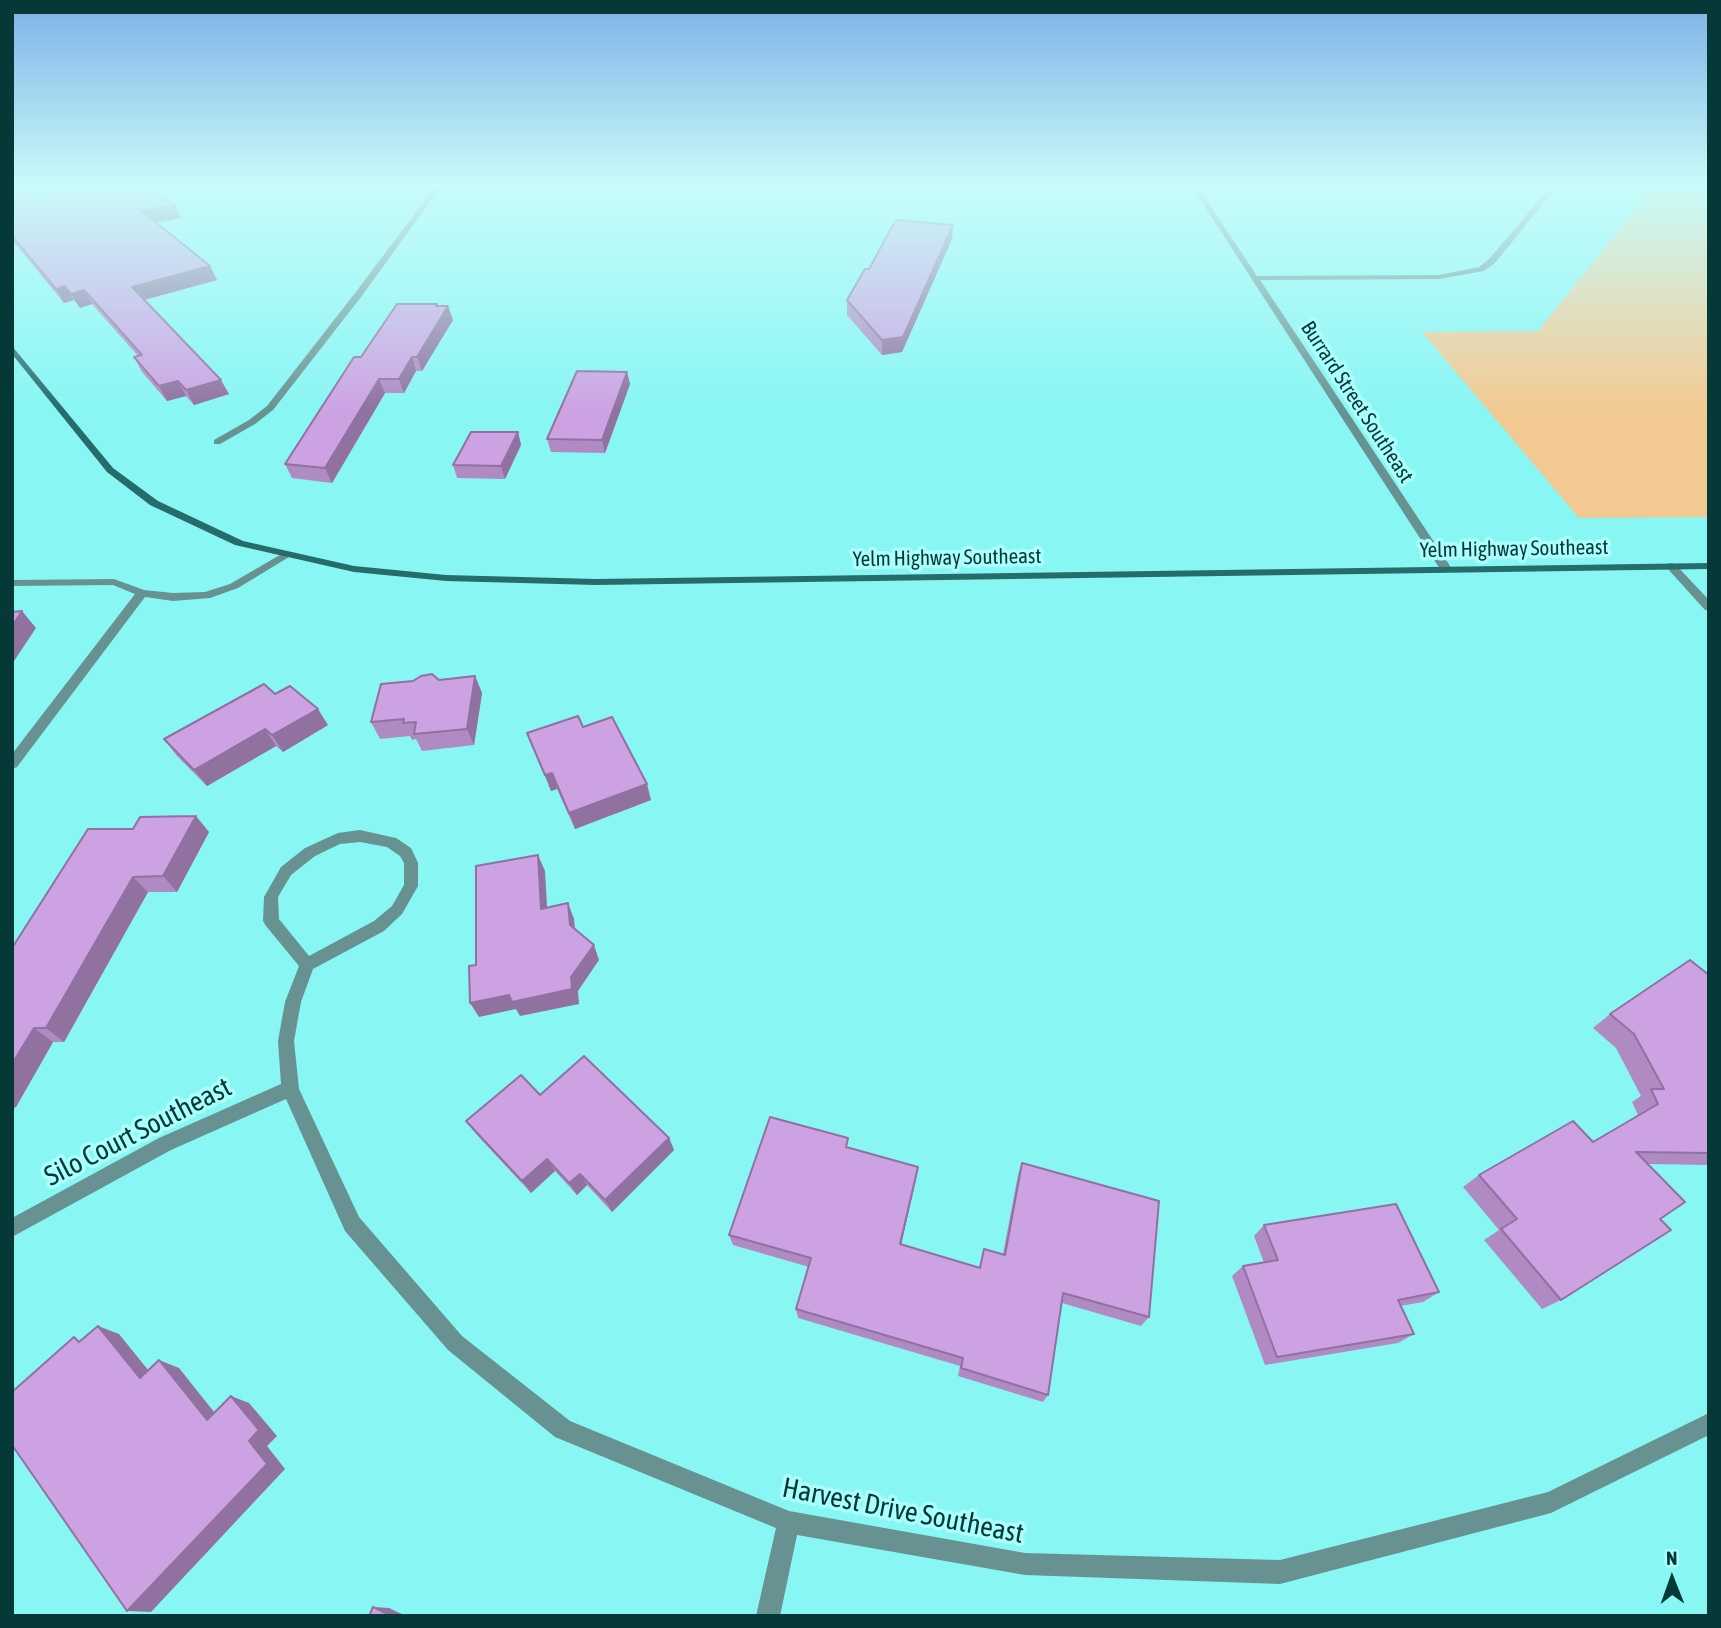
<!DOCTYPE html>
<style>
body{margin:0}
#map{position:relative;width:1721px;height:1628px;overflow:hidden;background:#88f6f3;font-family:"Asap Condensed",sans-serif}
canvas{display:block}
.frame{position:absolute;inset:0;border:14px solid #053938;pointer-events:none}
.north{position:absolute;left:1637px;top:1544px;width:70px;height:70px;-webkit-text-stroke:5px #abfffd;paint-order:stroke;rotate:359deg;font-size:19px;font-weight:700;line-height:28px;text-align:center;color:#053938}
.north::after{content:'';display:block;margin:auto;width:24px;height:32px;background:#053938;clip-path:polygon(50% 0,100% 100%,50% 72%,0 100%)}
</style>
<div id="map">
<canvas width="1721" height="1628"></canvas>
<div class="frame"></div>
<div class="north">N</div>
</div>
<script>
const g = document.querySelector('canvas').getContext('2d');
g.lineJoin = 'round';
function fill(path, color) {
  g.fillStyle = color;
  g.fill(path, 'evenodd');
}
function shape(rows) {
  const path = new Path2D();
  for (const r of rows) {
    path.moveTo(r[0], r[1]);
    for (let i = 2; i < r.length; i += 2) path.lineTo(r[i], r[i + 1]);
  }
  return path;
}
function trace(path, color, width, dash) {
  g.strokeStyle = color;
  g.lineWidth = width;
  g.lineCap = dash ? 'butt' : 'round';
  g.setLineDash(dash || []);
  g.stroke(path);
}
function write(font, color, halo, rows, align = 'center') {
  g.font = font + ' "Asap Condensed",sans-serif';
  g.lineWidth = 7;
  g.setLineDash([]);
  g.textBaseline = 'middle';
  g.strokeStyle = halo;
  g.fillStyle = color;
  for (const [text, x, y, turn = 0] of rows) {
    g.save();
    g.translate(x, y);
    g.rotate((+turn || 0) * Math.PI / 180);
    g.textAlign = isNaN(turn) ? turn : align;
    if (halo) g.strokeText(text, 0, 0);
    g.fillText(text, 0, 0);
    g.restore();
  }
}
const green = shape([
 [1656,184,1709,184,1709,517,1579,518,1422,332,1538,331]
]);
const minor = shape([
 [437,184,443,184,361,297,273,410,255,424,220,444,214,444,214,440,249,420,267,406,355,293,437,184],
 [1190,184,1196,184,1257,276,1439,275,1479,267,1489,259,1553,184,1559,184,1495,263,1484,271,1439,279,1260,280,1452,569,1450,571,1442,571,1440,569,1190,184],
 [285,552,289,553,289,557,238,588,210,598,173,601,145,597,17,767,12,769,12,754,135,594,113,585,12,586,12,580,114,579,144,590,173,593,205,592,230,584,285,552],
 [1671,563,1675,564,1709,600,1709,611,1705,610,1667,568,1667,564,1671,563],
 [360,830,396,838,411,848,418,863,418,886,402,914,384,931,313,969,301,1002,294,1041,299,1089,359,1217,462,1336,570,1421,789,1511,1025,1553,1280,1560,1548,1492,1709,1413,1709,1435,1551,1513,1280,1584,1025,1575,797,1535,780,1616,756,1616,776,1528,555,1437,448,1350,345,1231,286,1099,171,1150,12,1237,12,1218,159,1138,281,1084,278,1041,285,1002,299,966,266,926,263,921,264,897,281,867,305,848,338,833,360,830],
 [360,842,387,847,400,856,404,863,404,885,392,906,374,921,309,956,279,919,278,897,291,875,315,856,340,844,360,842]
]);
const secondary = shape([
 [12,346,113,468,158,501,243,541,354,566,446,575,596,579,1709,563,1709,569,596,585,446,581,354,572,235,545,150,505,107,472,12,354,12,346]
]);
const wall = shape([
 [12,184,34,196,175,205,181,218,156,222,217,280,144,300,229,394,194,405,186,396,167,401,142,372,134,357,138,356,92,304,80,308,74,300,64,303,17,246,12,241],
 [952,239,902,352,882,355,847,315,847,300,869,269],
 [438,306,448,306,453,320,422,371,416,371,404,393,385,393,332,483,292,478,285,464,361,357],
 [627,372,630,384,605,453,551,452,547,439],
 [518,432,521,445,505,479,457,478,453,465],
 [475,676,482,693,474,745,422,751,416,739,412,740,410,736,380,739,371,722,439,680],
 [328,725,283,752,276,746,207,786,177,756,164,739],
 [583,727,651,800,575,829,557,789,551,791,527,733],
 [209,832,177,892,148,892,64,1042,53,1042,16,1107,12,948],
 [1709,975,1709,1165,1648,1164,1660,1219,1561,1300,1542,1309,1484,1240,1499,1230,1463,1187,1479,1175,1593,1142,1638,1115,1632,1102,1641,1096,1616,1048,1593,1028,1610,1014],
 [540,1095,669,1138,674,1150,612,1212,587,1185,577,1195,555,1171,531,1193,476,1134,466,1121],
 [848,1148,916,1179,901,1244,979,1268,984,1249,1003,1254,1018,1175,1022,1163,1149,1317,1141,1326,1062,1303,1048,1395,1043,1402,958,1376,960,1366,798,1318,796,1309,809,1267,733,1245,729,1235],
 [1264,1225,1439,1292,1423,1302,1400,1306,1414,1334,1398,1343,1265,1365,1232,1276,1243,1266,1264,1263,1254,1236]
]);
const shadedWall = shape([
 [175,205,181,218,148,224,142,211],
 [953,225,952,239,902,352,882,355,882,340],
 [210,266,217,280,140,301,132,287],
 [65,286,74,300,64,303,56,289],
 [84,290,92,304,80,308,71,294],
 [437,304,441,318,448,306,453,320,422,371,417,357],
 [412,357,416,371,404,393,399,379],
 [627,372,630,384,605,453,602,440],
 [379,379,385,393,332,483,325,468],
 [221,380,229,394,194,405,186,390],
 [178,381,186,396,167,401,159,386],
 [518,432,521,445,505,479,501,466],
 [22,611,36,628,12,664,12,626],
 [475,676,482,693,474,745,467,729],
 [318,709,328,725,283,752,272,735],
 [265,729,276,746,207,786,194,770],
 [552,773,557,789,551,791,545,775],
 [647,784,651,800,575,829,569,813],
 [196,816,209,832,177,892,163,876],
 [538,855,545,871,548,924,541,909],
 [133,877,148,892,64,1042,46,1028],
 [568,903,574,919,576,940,570,925],
 [594,945,599,960,578,991,579,1004,520,1016,516,1009,479,1017,470,1003,571,977],
 [34,1028,53,1042,16,1107,12,1109,12,1064],
 [669,1138,674,1150,612,1212,605,1200],
 [547,1159,555,1171,531,1193,522,1181],
 [918,1167,916,1179,899,1254,900,1244],
 [580,1174,587,1185,577,1195,569,1183],
 [98,1326,119,1334,161,1386,140,1378],
 [159,1360,179,1368,226,1427,207,1420],
 [231,1396,249,1403,277,1436,267,1446,285,1469,151,1612,127,1611,249,1441],
 [373,1607,389,1608,406,1616,392,1616]
]);
const building = shape([
 [12,184,24,184,34,196,82,184,138,184,175,205,142,211,210,266,132,287,221,380,186,390,178,381,159,386,134,357,142,355,84,290,71,294,65,286,56,289,12,236,12,184],
 [898,220,953,225,903,337,882,340,847,300,865,269,869,269,894,223,898,220],
 [397,304,437,304,436,306,448,306,417,357,412,357,399,379,379,379,325,468,285,464,354,357,361,357,397,304],
 [577,371,627,372,602,440,547,439,577,371],
 [471,432,518,432,501,466,453,465,471,432],
 [22,611,12,626,12,612,22,611],
 [432,674,439,680,475,676,467,729,414,734,416,722,403,723,404,719,371,722,381,684,413,681,421,676,432,674],
 [264,684,275,694,290,686,318,709,272,735,265,729,194,770,164,739,264,684],
 [578,716,583,727,612,717,647,784,569,813,552,773,545,775,527,733,578,716],
 [196,816,163,876,133,877,46,1028,34,1028,12,1064,12,948,88,829,133,829,140,817,196,816],
 [538,855,541,909,568,903,570,925,594,945,571,977,572,989,512,1002,509,995,470,1003,469,966,476,965,476,866,538,855],
 [1690,960,1709,975,1709,1153,1636,1152,1685,1202,1660,1219,1671,1230,1561,1300,1501,1229,1517,1219,1479,1175,1573,1121,1593,1142,1658,1104,1651,1089,1664,1089,1634,1034,1610,1014,1690,960],
 [584,1056,669,1138,605,1200,580,1174,569,1183,547,1159,522,1181,466,1121,521,1075,540,1095,584,1056],
 [770,1117,848,1138,846,1147,918,1167,900,1244,980,1268,984,1249,1005,1255,1022,1163,1159,1201,1149,1317,1063,1293,1048,1395,961,1368,963,1358,796,1309,811,1258,729,1235,770,1117],
 [1396,1204,1439,1292,1398,1300,1414,1334,1277,1357,1243,1266,1278,1260,1264,1225,1396,1204],
 [98,1326,140,1378,159,1360,207,1420,231,1396,259,1430,249,1441,267,1464,127,1611,12,1445,12,1392,74,1337,79,1342,98,1326],
 [373,1607,392,1616,369,1616,373,1607]
]);
const farStreetnames = [
 ["Burrard Street Southeast",1357,402,57],
 ["Yelm Highway Southeast",1514,549,-1],
 ["Yelm Highway Southeast",947,558,-1]
];
const nearStreetnames = [
 ["Silo Court Southeast",138,1132,-27],
 ["Harvest Drive Southeast",903,1511,11]
];
fill(green, '#f3c992');
fill(minor, '#689291');
fill(secondary, '#256c6b');
fill(wall, '#b08bc3');
fill(shadedWall, '#90719f');
fill(building, '#cda2e3');
trace(building, '#90719f', 2);
const sky = g.createLinearGradient(0, 0, 0, 412);
sky.addColorStop(0, '#7eb1e6');
sky.addColorStop(0.45, '#c9fbfa');
sky.addColorStop(1, '#c9fbfa00');
g.fillStyle = sky;
g.fillRect(0, 0, 1721, 412);
write('21px', '#053938', '#abfffd', farStreetnames);
write('28px', '#053938', '#abfffd', nearStreetnames);
</script>
